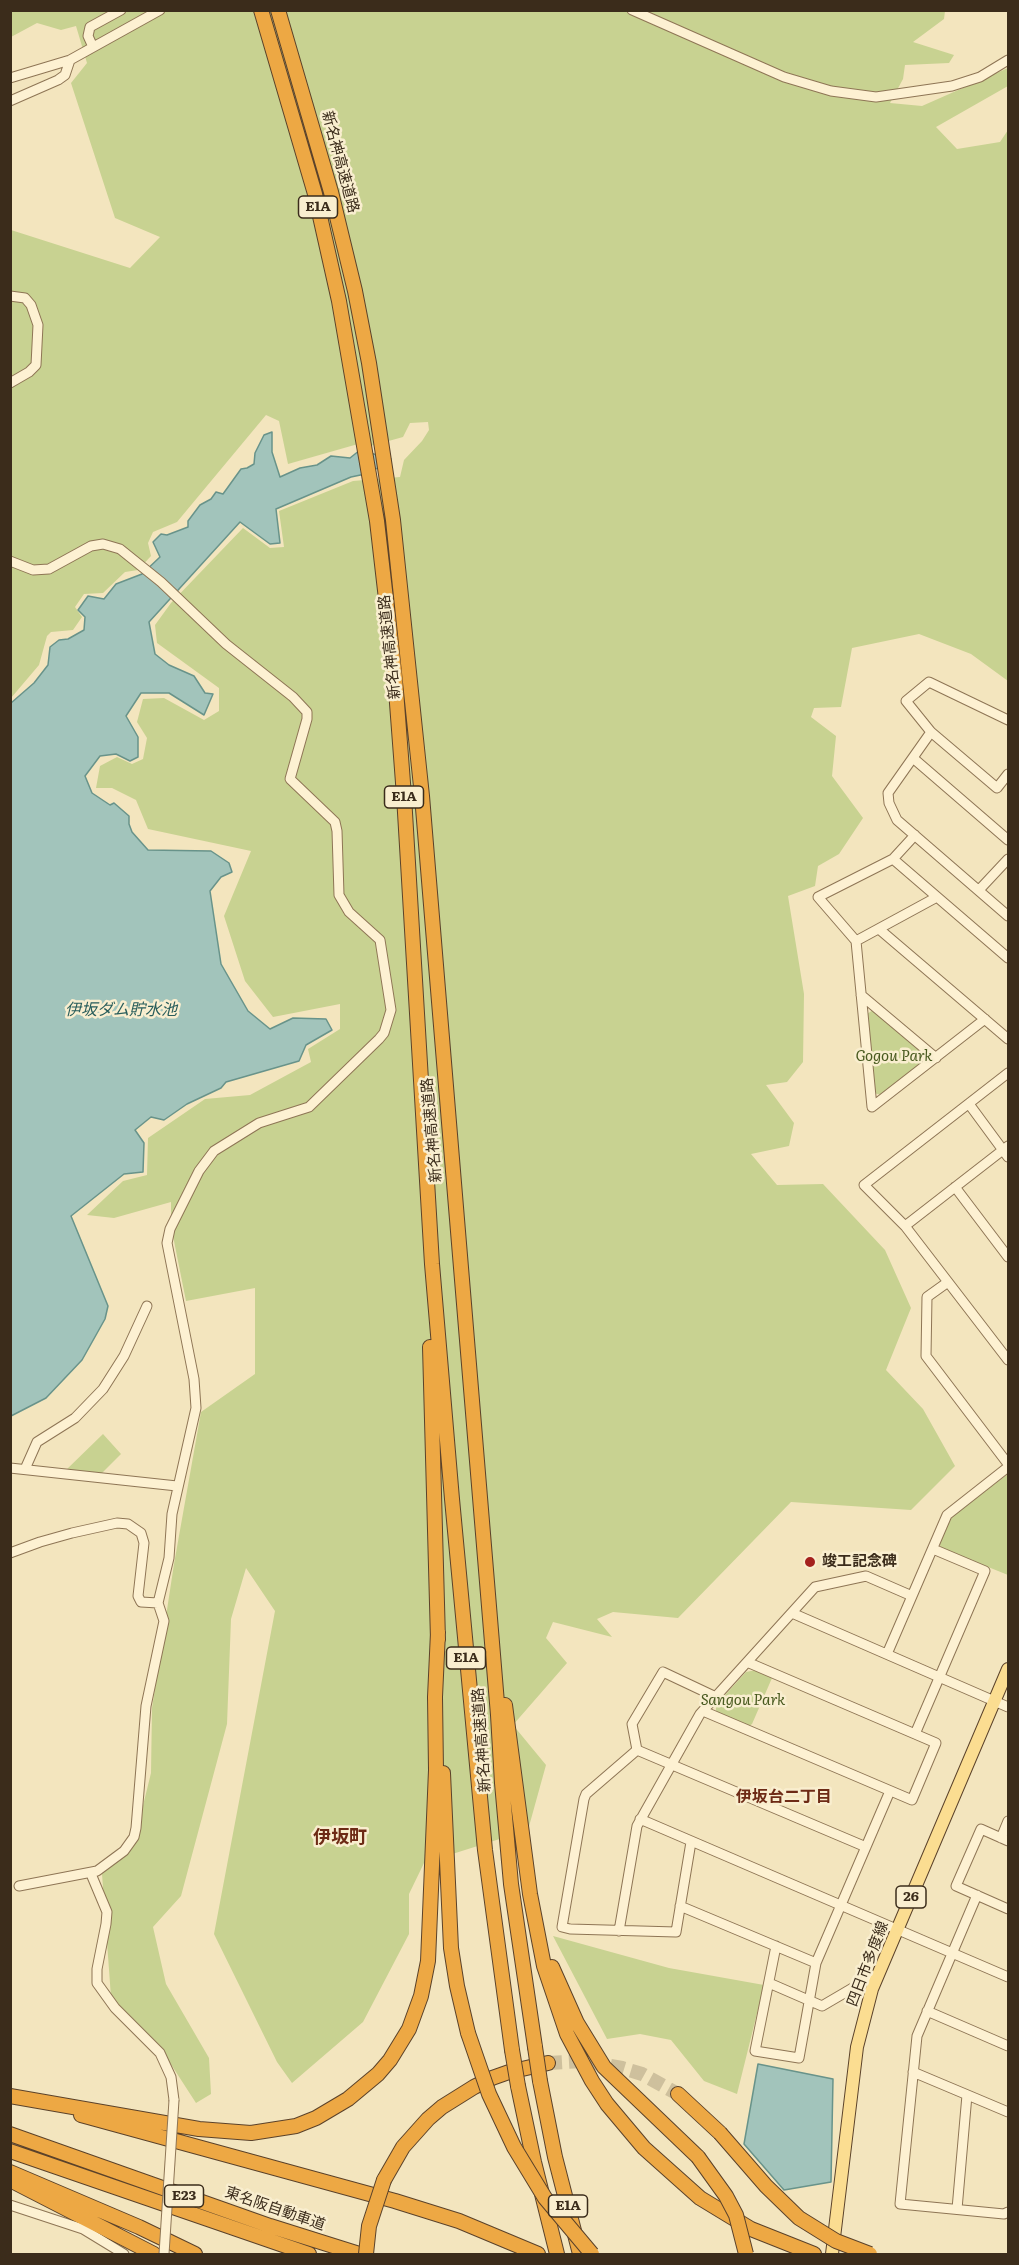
<!DOCTYPE html>
<meta charset="utf-8">
<style>
body{margin:0}
#map{position:relative;width:1019px;height:2265px;overflow:hidden;background:#f3e5be;font-family:Literata,serif}
canvas{display:block}
.frame{position:absolute;inset:0;border:12px solid #3b2c1b;pointer-events:none}
</style>
<div id="map">
<canvas width="1019" height="2265"></canvas>
<div class="frame"></div>
</div>
<script>
const g = document.querySelector('canvas').getContext('2d');
g.lineJoin = 'round';
function fill(path, color) {
  g.fillStyle = color;
  g.fill(path, 'evenodd');
}
function shape(rows) {
  const path = new Path2D();
  for (const r of rows) {
    path.moveTo(r[0], r[1]);
    for (let i = 2; i < r.length; i += 2) path.lineTo(r[i], r[i + 1]);
  }
  return path;
}
function trace(path, color, width, dash) {
  g.strokeStyle = color;
  g.lineWidth = width;
  g.lineCap = dash ? 'butt' : 'round';
  g.setLineDash(dash || []);
  g.stroke(path);
}
function write(font, color, halo, rows, align = 'center') {
  g.font = font + ' Literata,"Noto Sans JP",serif';
  g.lineWidth = 5;
  g.setLineDash([]);
  g.textBaseline = 'middle';
  g.strokeStyle = halo;
  g.fillStyle = color;
  for (const [text, x, y, turn = 0] of rows) {
    g.save();
    g.translate(x, y);
    g.rotate((+turn || 0) * Math.PI / 180);
    g.textAlign = isNaN(turn) ? turn : align;
    if (halo) g.strokeText(text, 0, 0);
    g.fillText(text, 0, 0);
    g.restore();
  }
}
const green = shape([
 [11,11,945,11,944,19,913,42,954,55,949,63,905,65,903,79,890,103,922,106,1008,68,1008,86,936,127,957,149,1000,142,1008,130,1008,681,971,654,919,634,852,648,841,707,814,708,811,717,836,736,832,776,863,818,839,854,818,866,815,886,788,896,804,994,803,1062,787,1082,766,1085,794,1123,789,1146,751,1154,777,1185,823,1184,885,1250,911,1308,886,1370,923,1409,955,1466,911,1510,791,1502,678,1618,613,1612,597,1619,612,1637,553,1622,546,1638,567,1663,513,1725,546,1765,528,1830,424,1863,409,1894,409,1934,363,2022,292,2083,277,2062,214,1934,275,1611,246,1568,231,1619,227,1724,181,1896,153,1927,166,1984,209,2058,211,2094,196,2103,163,2052,111,1997,102,1874,137,1830,151,1773,152,1708,174,1564,201,1412,255,1374,255,1288,186,1301,171,1226,171,1202,114,1218,87,1215,123,1181,147,1175,148,1138,205,1099,250,1095,311,1062,308,1049,340,1029,340,1004,273,1017,245,981,224,916,251,851,148,829,136,800,112,788,96,788,100,766,117,757,132,764,143,759,147,738,137,722,143,699,164,698,204,720,219,711,219,688,157,643,155,625,171,603,243,528,270,548,284,547,279,511,353,481,400,477,404,460,422,441,429,430,428,422,410,423,403,437,367,447,358,444,288,464,279,421,266,415,177,522,153,532,148,543,151,556,138,570,125,572,103,593,84,594,75,607,82,617,73,630,51,632,47,636,39,665,11,698,11,230,130,268,160,237,115,218,71,83,87,63,76,26,61,30,37,23,11,37],
 [873,1010,926,1056,927,1060,881,1095,874,1093,867,1014],
 [103,1434,121,1454,99,1476,65,1471],
 [1008,1474,1008,1575,941,1548,939,1543,951,1517],
 [756,1670,772,1678,752,1724,749,1726,716,1712,716,1705,746,1672],
 [553,1936,669,1968,764,1985,737,2094,704,2081,671,2040,640,2034,607,2039]
]);
const water = shape([
 [272,432,272,452,280,477,300,468,317,465,331,456,350,458,360,450,391,459,370,473,351,477,276,509,280,543,270,544,240,522,149,622,155,654,169,665,194,676,205,693,213,694,204,715,169,693,141,693,126,716,138,737,138,757,130,761,116,754,100,756,85,776,92,793,110,805,114,803,129,816,129,824,132,832,148,850,211,851,229,863,232,872,221,877,210,891,221,964,248,1011,270,1029,293,1018,326,1019,332,1030,306,1045,299,1061,226,1082,221,1088,187,1104,164,1120,151,1117,135,1130,144,1143,143,1172,124,1174,71,1216,108,1306,105,1319,82,1360,46,1398,11,1416,11,703,34,683,48,665,50,647,59,640,68,639,84,630,85,617,78,610,88,596,104,599,116,584,142,574,160,557,153,542,161,534,167,535,188,527,188,521,200,505,211,499,216,492,223,494,241,469,247,468,254,464,255,453,264,435,272,432],
 [758,2064,833,2079,831,2182,784,2190,744,2144,758,2064]
]);
const highwayTunnel = shape([
 [548,2063,585,2061,622,2068,642,2074,678,2094]
]);
const minor = shape([
 [632,10,784,77,831,91,876,97,952,86,980,77,1008,60],
 [93,47,88,36,90,27,121,10],
 [10,78,70,60,160,10],
 [10,101,58,80,65,75,70,60],
 [10,296,25,298,31,305,38,325,36,365,29,372,10,383],
 [10,561,33,570,49,569,91,546,103,544,120,549,161,582,226,644,293,697,307,712,307,719,290,779,335,822,337,831,339,895,349,912,380,940,391,1010,384,1033,379,1039,309,1107,259,1123,214,1151,199,1171,170,1229,167,1243,194,1379,196,1408,172,1514,169,1558,158,1603,164,1621,146,1706,136,1828,134,1837,124,1851,97,1871,19,1886],
 [1008,720,929,682,906,701,931,732,997,788,1008,774],
 [931,732,888,793,889,803,897,820,1008,916],
 [913,758,1008,840],
 [915,835,893,859,1008,958],
 [979,890,1008,859],
 [879,929,1008,1039],
 [856,941,818,897,893,859],
 [861,995,936,1058],
 [1008,1073,864,1185,905,1226,1008,1360],
 [969,1104,1008,1157],
 [872,1107,856,941,937,897],
 [872,1107,985,1019],
 [955,1187,1008,1257],
 [905,1226,1008,1146],
 [948,1282,927,1297,926,1356,1008,1464],
 [10,1468,177,1486],
 [25,1469,37,1442,75,1418,103,1389,124,1356,147,1306],
 [10,1553,40,1542,72,1533,117,1523,128,1524,141,1533,144,1543,138,1596,141,1602,158,1603],
 [792,1613,1008,1707],
 [887,1654,947,1515,1008,1467],
 [703,1711,912,1800,936,1743,747,1662],
 [915,1734,985,1571,933,1549],
 [637,1750,586,1794,584,1799,562,1927,570,1929,676,1932,691,1842],
 [637,1750,866,1847],
 [637,1750,632,1724,663,1672,716,1697],
 [640,1819,1008,1977],
 [1001,1838,1008,1821],
 [1008,1841,981,1829,956,1886,1008,1909],
 [91,1874,107,1912,106,1924,97,1969,97,1983,115,2008,160,2053,171,2077,174,2100],
 [977,1895,917,2036,900,2204,1004,2214,1008,2212],
 [680,1906,816,1963],
 [619,1931,637,1826,700,1714,815,1587,866,1576,912,1596],
 [776,1946,755,2051,799,2058,816,1963,890,1791],
 [769,1983,822,2006,868,1979,876,1978],
 [927,2011,1008,2046],
 [913,2072,1008,2112],
 [10,2205,83,2229,124,2254],
 [957,2209,967,2095]
]);
const major = shape([
 [832,2254,857,2047,872,1989,1008,1669]
]);
const highway = shape([
 [261,10,315,194,339,301,377,521,395,677,404,796,432,1264,452,1499,485,1850,512,2050],
 [278,10,331,192,355,291,369,363,393,520,422,796,498,1715,502,1783,511,1884,535,2047],
 [430,1347,438,1640],
 [505,1705,530,1894,544,1966,567,2034,592,2081,607,2104,644,2148,700,2198,751,2229,814,2254],
 [443,1773,451,1948,457,1986,468,2033],
 [552,1967,577,2023,604,2067,698,2157],
 [540,2081,555,2157,580,2254],
 [518,2086,534,2162,557,2254],
 [678,2094,720,2133],
 [10,2096,199,2129,251,2133,296,2126,316,2118,348,2099,378,2074,390,2060,409,2029,421,1996,428,1961,436,1770,435,1697,438,1632],
 [81,2115,395,2201,459,2221,538,2254],
 [10,2134,270,2226,359,2254],
 [10,2151,309,2254],
 [10,2172,139,2227,195,2254],
 [10,2180,154,2254],
 [384,2180,403,2147,428,2119,442,2107,474,2087,492,2078,509,2072,548,2063]
]);
const minorBridge = shape([
 [164,2254,174,2100]
]);
const highwayBridge = shape([
 [468,2033,489,2094,514,2147,545,2198,592,2254],
 [535,2047,540,2081],
 [512,2050,518,2086],
 [720,2133,766,2186,799,2218,836,2241,870,2254],
 [698,2157,726,2196,736,2215,746,2254],
 [366,2254,369,2226,384,2180]
]);
const markers = [
 [810,1562,6,"#a4211d"]
];
const shields = [
 [318,207,39],
 [404,797,39],
 [466,1658,39],
 [911,1897,30],
 [184,2196,39],
 [568,2206,39]
];
const shieldNames = [
 ["E1A",318,207],
 ["E1A",404,797],
 ["E1A",466,1658],
 ["26",911,1897],
 ["E23",184,2196],
 ["E1A",568,2206]
];
const streetNames = [
 ["新名神高速道路",340,162,75],
 ["新名神高速道路",390,647,-96],
 ["新名神高速道路",432,1130,-95],
 ["新名神高速道路",482,1740,-94],
 ["四日市多度線",868,1964,-69],
 ["東名阪自動車道",275,2209,19]
];
const parkNames = [
 ["Gogou Park",894,1057],
 ["Sangou Park",743,1701]
];
const poiNames = [
 ["竣工記念碑",822,1562]
];
const waterNames = [
 ["伊坂ダム貯水池",121,1010]
];
const neighbourhoodNames = [
 ["伊坂台二丁目",784,1797]
];
const quarterNames = [
 ["伊坂町",340,1838]
];
fill(green, '#c8d291');
fill(water, '#a2c4bb');
trace(water, '#68938a', 1.5);
trace(highwayTunnel, '#cec09d', 14, [14, 7]);
trace(minor, '#8e7555', 11);
trace(major, '#5b422a', 14);
trace(highway, '#5b422a', 16);
trace(minor, '#fdf1d2', 9);
trace(major, '#fbdd91', 12);
trace(highway, '#eda844', 14);
trace(minorBridge, '#8e7555', 11, []);
trace(highwayBridge, '#5b422a', 16, []);
trace(minorBridge, '#fdf1d2', 9);
trace(highwayBridge, '#eda844', 14);
for (const [x, y, r, color] of markers) {
  const dot = new Path2D();
  dot.arc(x, y, r, 0, 2 * Math.PI);
  g.fillStyle = color;
  g.fill(dot);
  trace(dot, '#f9eecf', 2);
}
for (const [x, y, w] of shields) {
  const box = new Path2D();
  box.roundRect(x - w / 2, y - 11, w, 22, 4.5);
  g.fillStyle = '#f9eecf';
  g.fill(box);
  trace(box, '#3b2c1b', 1.5);
}
write('bold 14px', '#3b2c1b', null, shieldNames);
write('15px', '#3b2c1b', '#f9eecf', streetNames);
write('italic 15px', '#495a1f', '#f9eecf', parkNames);
write('bold 15px', '#3b2c1b', '#f9eecf', poiNames, 'left');
write('italic 16px', '#285d5b', '#f9eecf', waterNames);
write('bold 16px', '#6d2a15', '#f9eecf', neighbourhoodNames);
write('bold 18px', '#6d2a15', '#f9eecf', quarterNames);
</script>
